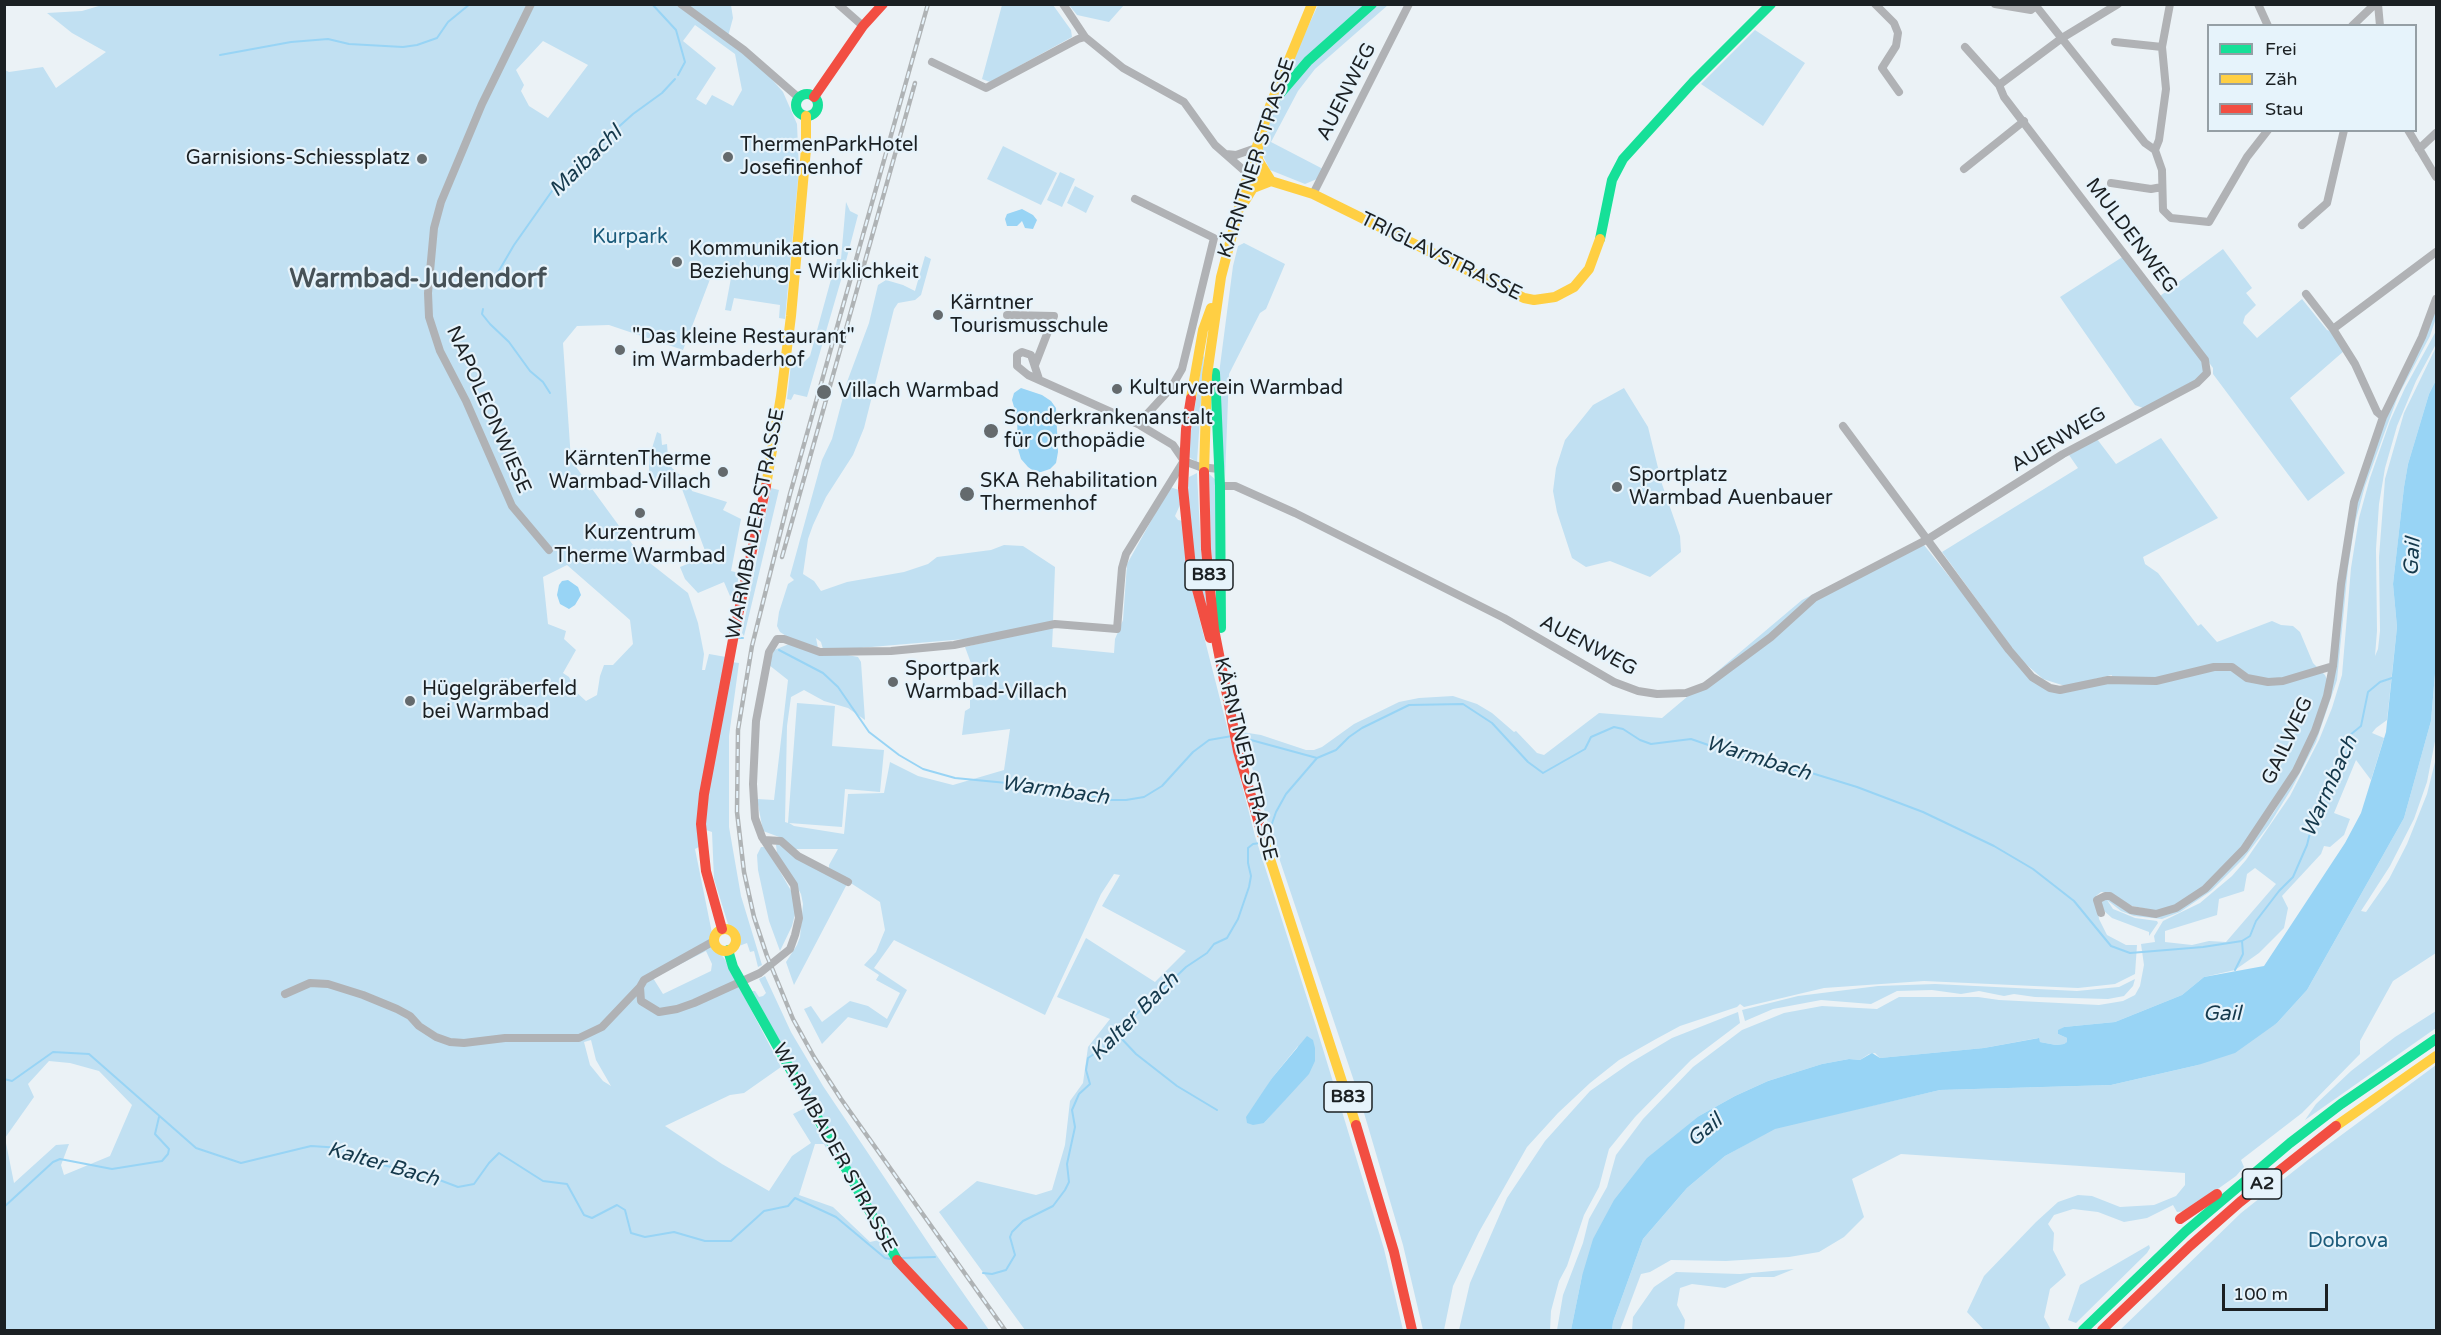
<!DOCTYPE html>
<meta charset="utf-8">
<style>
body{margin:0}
#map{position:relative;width:2441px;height:1335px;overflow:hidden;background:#ebf2f6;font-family:"Varela Round",sans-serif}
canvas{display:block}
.frame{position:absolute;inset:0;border:6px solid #1b2023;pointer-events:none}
.legend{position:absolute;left:2207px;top:24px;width:210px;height:108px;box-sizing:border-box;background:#e6f3fb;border:2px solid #959fa5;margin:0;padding:8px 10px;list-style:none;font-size:18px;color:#1b2023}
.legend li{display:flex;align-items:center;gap:12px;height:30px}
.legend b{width:30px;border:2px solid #959fa5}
.scale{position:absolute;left:2222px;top:1284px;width:106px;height:27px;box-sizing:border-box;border:3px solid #1b2023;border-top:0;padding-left:8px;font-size:18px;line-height:21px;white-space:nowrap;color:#1b2023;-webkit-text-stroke:4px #e6f3fb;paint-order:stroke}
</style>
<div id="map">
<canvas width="2441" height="1335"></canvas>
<div class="frame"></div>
<ul class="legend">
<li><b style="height:8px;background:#16e098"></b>Frei</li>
<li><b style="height:8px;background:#ffcf43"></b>Zäh</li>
<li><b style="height:8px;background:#f24e42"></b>Stau</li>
</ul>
<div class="scale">100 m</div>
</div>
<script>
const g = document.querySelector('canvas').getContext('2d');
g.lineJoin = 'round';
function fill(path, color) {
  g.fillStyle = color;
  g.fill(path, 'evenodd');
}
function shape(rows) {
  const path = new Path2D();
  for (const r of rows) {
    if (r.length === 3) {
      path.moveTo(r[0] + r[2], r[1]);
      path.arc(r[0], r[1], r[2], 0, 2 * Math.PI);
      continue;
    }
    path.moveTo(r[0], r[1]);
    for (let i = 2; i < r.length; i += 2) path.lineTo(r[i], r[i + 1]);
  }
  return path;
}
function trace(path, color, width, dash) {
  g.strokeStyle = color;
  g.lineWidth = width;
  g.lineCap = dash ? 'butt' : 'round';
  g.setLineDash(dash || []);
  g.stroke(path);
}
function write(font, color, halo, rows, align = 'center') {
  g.font = font + ' "Varela Round",sans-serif';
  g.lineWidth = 4.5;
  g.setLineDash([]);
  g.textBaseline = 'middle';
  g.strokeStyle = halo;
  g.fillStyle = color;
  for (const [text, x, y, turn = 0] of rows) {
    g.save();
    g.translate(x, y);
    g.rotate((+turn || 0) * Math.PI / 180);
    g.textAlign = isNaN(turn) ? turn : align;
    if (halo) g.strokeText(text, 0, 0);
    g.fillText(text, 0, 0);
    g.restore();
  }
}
const green = shape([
 [102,5,731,5,733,18,727,40,764,70,783,92,797,124,799,170,785,319,779,318,780,305,734,298,731,311,725,310,731,278,712,274,683,350,609,325,577,326,563,343,571,460,641,556,688,593,698,623,704,654,702,670,705,670,709,654,726,657,699,847,695,849,715,948,724,958,781,1067,744,1093,730,1095,665,1126,722,1164,769,1191,792,1156,811,1143,793,1114,805,1108,830,1151,828,1152,824,1144,815,1144,799,1195,833,1207,870,1242,879,1240,957,1330,5,1330,5,70,9,72,43,67,56,88,106,52,72,33,47,13,82,11],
 [695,25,735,54,742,90,733,106,712,95,706,105,696,99,716,68,683,41],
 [543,41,588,65,548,118,529,106,521,91,524,85,516,70],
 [567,565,630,620,633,644,613,665,604,665,600,676,597,695,586,701,576,692,569,677,563,673,576,650,564,639,566,631,548,624,543,577],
 [706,951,712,964,711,971,663,994,653,978],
 [591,1040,596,1060,611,1086,603,1081,590,1065,584,1042],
 [49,1061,70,1063,99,1071,132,1105,110,1156,64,1175,61,1165,69,1144,56,1145,14,1183,5,1138,34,1097,28,1084],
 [1002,5,1053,5,1071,30,1072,37,990,82,982,79],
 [1069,5,1124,5,1109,22,1077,15],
 [1318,5,1368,5,1293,73,1285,76],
 [1377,5,1388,5,1315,69,1298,91,1271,142,1323,169,1317,179,1305,184,1270,170,1261,152,1270,118,1280,101,1303,71],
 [1755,30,1805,63,1763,126,1701,84],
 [1003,146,1057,173,1041,205,987,179],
 [1060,172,1075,179,1062,207,1047,200],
 [1075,186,1094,196,1086,213,1067,203],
 [846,202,850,211,858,215,841,280,807,397,794,394,791,400,787,399,791,364,800,366,810,356,833,272,835,271,837,259,841,259],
 [1244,243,1285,264,1266,309,1260,313,1229,374,1225,478,1217,389,1233,266,1238,246],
 [2223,249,2252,288,2246,293,2256,305,2245,316,2243,323,2257,338,2302,299,2327,330,2333,332,2344,351,2290,398,2345,473,2308,501,2213,374,2213,368,2160,296],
 [925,256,931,259,921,295,915,300,898,303,894,309,864,428,853,455,826,497,813,525,808,539,803,574,814,581,821,591,847,582,904,572,928,564,937,557,991,550,1004,545,1023,546,1055,567,1053,622,965,639,836,650,823,649,821,642,816,638,818,648,791,639,780,632,777,626,779,612,788,584,794,580,790,576,822,460,832,439,847,382,869,323,878,285,886,280,903,285,915,291],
 [2124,256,2204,364,2203,376,2143,408,2135,405,2060,297],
 [2436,310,2436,318,2430,336,2398,396,2365,486,2355,523,2348,568,2337,680,2316,742,2292,788,2269,825,2244,858,2211,891,2180,912,2162,919,2134,916,2121,911,2107,900,2113,909,2123,913,2135,918,2157,921,2158,923,2149,936,2149,932,2112,918,2103,910,2100,901,2106,899,2155,916,2218,881,2249,846,2274,812,2293,780,2328,699,2342,587,2356,505,2383,422],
 [2436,331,2436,344,2416,381,2397,426,2385,468,2379,504,2376,549,2377,631,2375,656,2378,649,2380,631,2379,557,2385,479,2404,413,2436,347,2436,380,2429,394,2408,464,2404,487,2393,584,2397,627,2387,720,2376,728,2372,733,2384,738,2371,780,2356,760,2334,813,2350,819,2344,835,2330,847,2324,846,2321,854,2282,896,2288,908,2284,928,2259,953,2235,970,2204,977,2182,995,2115,1022,2064,1027,2058,1031,2058,1034,2067,1038,2068,1042,2064,1044,2056,1045,2040,1042,2038,1038,1984,1048,1880,1058,1875,1053,1869,1054,1860,1060,1849,1059,1822,1064,1768,1081,1735,1096,1699,1116,1582,1276,1571,1330,1557,1330,1563,1295,1583,1243,1589,1219,1607,1187,1616,1155,1643,1119,1693,1067,1742,1030,1784,1013,1822,1006,1877,1009,1899,997,1978,997,1999,1000,2099,1005,2123,1001,2135,995,2140,986,2144,965,2141,944,2155,942,2154,936,2163,921,2200,903,2232,876,2246,860,2290,796,2319,740,2332,708,2342,675,2351,568,2359,518,2370,478,2390,421,2405,388],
 [2255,868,2276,884,2226,942,2209,941,2192,945,2165,942,2165,931,2217,915,2219,899,2244,891,2247,874],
 [1203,356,1204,357,1197,462,1187,456],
 [1624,388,1648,427,1662,484,1680,536,1681,552,1650,577,1610,561,1586,567,1572,558,1557,512,1553,491,1556,468,1565,440,1593,405],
 [657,432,661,434,662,445,667,444,668,457,672,468,689,483,692,491,727,502,723,510,741,519,731,571,739,573,736,594,730,596,724,582,698,593,685,579,680,567,707,556,682,489,680,486,679,488,674,475,654,485,649,475,649,458],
 [2161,438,2218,518,2143,557,2145,564,2158,573,2198,626,2201,624,2217,642,2272,621,2281,625,2293,626,2300,632,2313,663,2325,675,2328,682,2314,726,2296,765,2275,801,2231,862,2203,889,2175,906,2156,911,2128,905,2110,892,2101,892,2096,896,2099,919,2107,935,2126,945,2137,945,2135,974,2115,984,2078,988,1924,981,1824,988,1744,1007,1740,1004,1737,1007,1680,1026,1656,1039,1619,1060,1590,1083,1558,1113,1527,1147,1479,1232,1453,1286,1444,1330,1423,1330,1403,1245,1359,1096,1271,834,1242,732,1261,735,1306,750,1314,750,1322,747,1354,724,1399,702,1419,698,1453,696,1477,704,1492,713,1514,732,1516,731,1537,753,1544,755,1599,713,1662,718,1802,600,1920,540,2032,680,2050,690,2109,683,2112,675,2065,686,2043,679,2020,659,1942,552,2078,468,2069,455,2097,439,2116,464],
 [1197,473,1201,551,1207,608,1198,589,1187,493,1189,477],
 [1209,474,1216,480,1217,593,1211,550],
 [1170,487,1179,490,1180,505,1175,516,1178,520,1183,521,1189,578,1255,836,1315,1023,1384,1249,1403,1330,1025,1330,939,1212,977,1181,1036,1195,1052,1190,1065,1145,1070,1101,1083,1083,1088,1047,1110,1019,1057,997,1086,938,1155,982,1186,951,1102,906,1120,875,1114,874,1101,894,1045,1015,894,940,874,968,907,990,887,1028,848,1017,822,1044,804,1009,811,1006,822,1022,850,1001,868,1006,887,1019,900,993,876,980,879,975,864,965,876,952,885,930,880,902,829,869,829,865,838,849,795,849,782,838,763,831,757,799,774,800,788,680,769,665,774,650,789,644,858,657,861,662,865,720,848,708,824,701,804,690,791,697,787,726,785,822,788,823,797,703,835,706,832,746,884,750,880,792,845,789,842,827,789,823,794,826,844,834,848,794,884,793,890,762,918,776,953,785,1004,770,1010,729,962,735,965,711,970,708,970,693,973,690,972,666,965,647,1053,626,1052,647,1114,653,1115,639,1123,620,1127,564],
 [1298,1046,1285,1099,1264,1123,1249,1113,1256,1105,1272,1078],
 [771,488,779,490,744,636,742,633],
 [731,662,739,663,729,736,729,827,741,896,762,965,758,967,754,951,750,952,747,943,739,946,737,932,728,924,714,879,712,832,706,830,705,816],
 [2436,662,2436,736,2427,782,2414,819,2390,866,2361,911,2366,912,2389,879,2407,844,2427,794,2436,758,2436,953,2393,981,2360,1041,2360,1054,2302,1113,2241,1160,2244,1167,2236,1176,2187,1211,2177,1212,2173,1205,2147,1218,2124,1222,2098,1212,2073,1209,2054,1215,2048,1224,2054,1233,2053,1250,2066,1275,2050,1289,2044,1317,2051,1330,1984,1330,1967,1312,1984,1276,2036,1222,2058,1202,2078,1195,2092,1196,2120,1207,2154,1205,2176,1196,2185,1185,2185,1173,1901,1154,1852,1179,1864,1217,1844,1237,1819,1252,1789,1257,1726,1261,1671,1260,1650,1272,1641,1274,1620,1330,1612,1330,1613,1322,1643,1239,1687,1188,1725,1156,1775,1128,1940,1090,2111,1085,2198,1065,2277,1023,2307,990,2404,818,2431,721],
 [779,843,847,884,794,985,786,962,797,945,800,937,803,904,801,894,777,853,776,845],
 [761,847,764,847,770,854,794,896,796,910,792,926,780,951,769,921,758,870,757,855],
 [765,976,791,1032,823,1086,933,1250,989,1330,967,1330,897,1254,752,991,755,991,759,997,763,996,766,993,759,979],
 [2135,979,2133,986,2124,996,2108,999,2035,997,2014,994,2004,996,1979,991,1961,994,1932,990,1897,991,1871,1004,1821,1000,1773,1009,1745,1021,1742,1010,1798,996,1878,986,1935,984,2077,991,2119,987],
 [2436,1011,2436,1028,2305,1120,2316,1104,2351,1071,2395,1037],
 [1738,1012,1740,1023,1691,1060,1635,1117,1609,1149,1599,1187,1584,1215,1567,1266,1559,1281,1551,1311,1550,1330,1459,1330,1470,1283,1507,1198,1545,1141,1590,1091,1630,1063,1672,1038],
 [2436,1065,2436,1330,2120,1330,2241,1213,2309,1159],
 [2149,1245,2150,1248,2147,1253,2076,1323,2068,1320,2080,1285],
 [1794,1269,1774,1277,1752,1277,1725,1288,1692,1284,1680,1288,1677,1305,1685,1320,1684,1330,1632,1330,1633,1317,1654,1287,1676,1272,1740,1274]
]);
const water = shape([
 [1022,209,1033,215,1037,220,1033,229,1025,228,1022,221,1017,226,1007,226,1005,219,1007,214],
 [2436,380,2436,662,2431,721,2404,818,2307,990,2277,1023,2235,1053,2198,1065,2111,1085,1940,1090,1775,1129,1725,1156,1687,1188,1643,1239,1613,1322,1612,1330,1571,1330,1582,1276,1593,1239,1614,1200,1647,1158,1699,1116,1735,1096,1768,1081,1822,1064,1849,1059,1860,1060,1872,1053,1880,1058,1984,1048,2039,1038,2040,1042,2056,1045,2064,1044,2067,1042,2067,1038,2058,1034,2058,1030,2064,1027,2115,1022,2182,995,2204,977,2264,966,2345,843,2361,813,2386,732,2397,627,2393,584,2404,487,2408,464,2429,394],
 [1021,388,1042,395,1051,401,1056,408,1058,452,1056,463,1050,469,1041,472,1035,472,1028,467,1021,459,1018,449,1017,417,1012,400,1014,393],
 [568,580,578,587,581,595,575,605,569,609,560,604,557,595,559,585,562,581],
 [1307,1036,1313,1040,1315,1048,1315,1061,1309,1074,1264,1123,1253,1125,1247,1123,1246,1117,1272,1078]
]);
const stream = shape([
 [652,4,676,30,685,62,678,75],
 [220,55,291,42,328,39,349,44,403,47,417,45,437,38,448,22,470,4],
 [490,286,514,245,552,191,586,156,633,114,662,93,675,79],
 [483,309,482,314,490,324,509,342,530,371,543,382,550,393],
 [739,638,743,638],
 [779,650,823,673,838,687,869,732,899,755,923,769,955,778,1059,788,1107,800,1126,800,1144,797,1162,786,1193,752,1209,740,1232,736],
 [1240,737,1317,758,1336,750,1349,737,1362,728,1409,705,1463,704,1492,723,1528,762,1543,773,1585,749,1591,737,1614,727,1623,729,1640,740,1651,744,1691,739,1772,767,1805,771,1857,787,1923,812,1994,846,2033,869,2074,901,2111,946,2130,953,2203,947,2242,941,2243,954,2235,970],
 [1268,835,1276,812,1286,794,1317,758],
 [2242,941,2250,936,2256,921,2279,891,2293,877,2307,845,2317,805,2337,763,2352,748,2350,735,2361,726,2368,692,2380,682,2392,678],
 [1120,1037,1136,1054,1177,1086,1217,1110],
 [4,1079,12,1081,53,1052,89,1054,196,1148,241,1163,311,1146,342,1148,357,1160,421,1173,458,1187,474,1184,489,1163,499,1153,543,1181,567,1184,584,1215,592,1218,617,1205,625,1210,631,1233,645,1237,674,1232,705,1241,731,1241,764,1211,788,1206,795,1198,836,1217,885,1258,890,1259],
 [4,1207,53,1162,60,1159,112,1169,162,1161,168,1154,169,1149,155,1134,159,1117],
 [902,1258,935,1257],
 [983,1273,992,1274,1006,1270,1015,1255,1010,1237,1012,1232,1023,1221,1053,1206,1065,1190,1069,1182,1067,1164,1075,1127,1072,1110,1079,1094,1090,1084,1086,1070,1088,1058,1120,1037,1126,1024,1186,967,1207,953,1214,944,1227,938,1238,919,1249,887,1251,876,1248,863,1248,848,1253,844,1260,843]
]);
const street = shape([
 [531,4,482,104,441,202,434,228,428,293,429,317,440,351,466,401,512,506,549,550],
 [681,4,744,50,799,98],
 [838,4,863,26],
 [1875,4,1894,23,1898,33,1896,46,1882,68,1899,92],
 [1995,4,2031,10,2036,6,2145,143,2155,150,2162,170,2163,210,2171,218,2209,222,2247,157,2268,130],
 [2258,4,2268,26],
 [2378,4,2380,26],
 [2352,26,2375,4],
 [1085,37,1123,68,1184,102,1215,145,1248,174],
 [2115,42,2162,47],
 [932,62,986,88,1078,39,1085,37,1063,4],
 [1999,85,2062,38,2118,4],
 [2408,130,2436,177],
 [2419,149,2436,133],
 [2155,150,2159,140,2166,89,2162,47,2170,4],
 [1226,154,1236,155,1256,148],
 [1964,169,2024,121],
 [2111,183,2151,189,2162,187],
 [1313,194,1409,4],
 [1135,199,1214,238,1182,369,1171,388,1138,424],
 [2302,225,2327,203,2344,130],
 [2306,294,2333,329,2355,364,2377,412,2383,417],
 [1007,315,1054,316,1035,365],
 [2333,329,2436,252],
 [1039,379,1031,355,1022,352,1017,355,1017,366,1028,375,1138,424,1173,445,1184,461],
 [1843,426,2009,650,2032,677,2050,688,2060,690,2108,680,2156,681,2214,667,2232,667,2247,678,2268,682,2283,681,2333,666],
 [1184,461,1200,467,1219,469],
 [1220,486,1235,486,1295,513,1504,618,1614,682,1638,691,1657,694,1686,693,1705,686,1771,637,1814,598,1928,539,2063,454,2197,383,2207,373,2205,360,2004,97,1999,85,1965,47],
 [764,840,781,841,798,856,848,882],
 [2101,913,2097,900,2105,896,2110,896,2131,910,2156,914,2176,908,2205,889,2244,849,2296,771,2315,731,2327,696,2333,666,2341,584,2354,502,2383,417,2422,337,2436,299],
 [714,941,644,980,640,987,641,1001,659,1012,677,1009,694,1003,760,973,790,949,795,935,799,918,794,885,762,837,755,818,753,784,756,721,769,652,777,639,784,639,820,652,891,651,954,645,1055,624,1117,629,1122,568,1126,554,1183,462],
 [285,994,310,983,328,984,363,995,397,1009,410,1016,419,1026,436,1037,450,1042,464,1043,505,1038,579,1038,602,1027,640,987]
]);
const fast = shape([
 [807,105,11],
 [1278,96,1308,61,1372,4],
 [1600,239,1612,180,1623,159,1693,82,1771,4],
 [1215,373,1220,486,1221,628],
 [728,950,733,967,897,1260],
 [2083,1330,2186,1231,2290,1143,2341,1104,2436,1039]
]);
const slow = shape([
 [1248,174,1313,194,1524,298,1534,300,1555,297,1574,287,1589,269,1600,239],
 [1245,201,1253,188,1271,181,1258,160,1258,147],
 [1191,398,1203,330,1211,308],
 [1204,472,1207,375,1221,277,1248,174,1270,106,1312,4],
 [766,486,781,396,791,316,806,149,806,116],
 [1262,834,1356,1125],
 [725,940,11],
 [2336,1126,2436,1056]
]);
const jam = shape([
 [814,97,863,26,883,4],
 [1191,398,1186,429,1183,488,1191,567,1210,638],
 [1204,472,1206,549,1214,629,1238,751,1262,834],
 [722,929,706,871,701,824,704,794,735,629,766,486],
 [1356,1125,1394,1252,1412,1330],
 [2180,1219,2217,1194],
 [897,1260,963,1330],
 [2102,1330,2190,1246,2240,1202,2336,1126]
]);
const rail = shape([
 [928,4,790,494,752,646,738,730,737,812,744,872,754,917,767,956,793,1019,814,1057,841,1099,1005,1330],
 [782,557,915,83]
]);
const markers = [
 [728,157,6,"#646a6d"],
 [422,159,6,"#646a6d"],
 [677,262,6,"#646a6d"],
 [938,315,6,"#646a6d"],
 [620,350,6,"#646a6d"],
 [1117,389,6,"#646a6d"],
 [824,392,8,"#646a6d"],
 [991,431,8,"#646a6d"],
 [723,472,6,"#646a6d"],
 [1617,487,6,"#646a6d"],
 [967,494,8,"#646a6d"],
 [640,513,6,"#646a6d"],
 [893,682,6,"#646a6d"],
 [410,701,6,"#646a6d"]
];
const shields = [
 [1209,575,48],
 [1348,1097,48],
 [2262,1184,39]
];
const shieldNames = [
 ["B83",1209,575],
 ["B83",1348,1097],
 ["A2",2262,1184]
];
const streetNames = [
 ["AUENWEG",1347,92,-63],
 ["KÄRNTNER STRASSE",1257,158,-72],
 ["MULDENWEG",2131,236,53],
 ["TRIGLAVSTRASSE",1441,257,26],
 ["NAPOLEONWIESE",488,410,66],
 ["AUENWEG",2059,440,-31],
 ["WARMBADER STRASSE",756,524,-79],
 ["AUENWEG",1588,646,28],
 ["GAILWEG",2288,741,-65],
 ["KÄRNTNER STRASSE",1245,759,76],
 ["WARMBADER STRASSE",834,1148,61]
];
const poiNames = [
 ["ThermenParkHotel",740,146],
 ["Josefinenhof",740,169],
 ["Garnisions-Schiessplatz",410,159,"right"],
 ["Kommunikation -",689,250],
 ["Beziehung - Wirklichkeit",689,273],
 ["Kärntner",950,304],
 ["Tourismusschule",950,327],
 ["\"Das kleine Restaurant\"",632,338],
 ["im Warmbaderhof",632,361],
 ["Kulturverein Warmbad",1129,389],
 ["Villach Warmbad",838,392],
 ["Sonderkrankenanstalt",1004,419],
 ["für Orthopädie",1004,442],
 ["KärntenTherme",711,460,"right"],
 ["Warmbad-Villach",711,483,"right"],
 ["Sportplatz",1629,476],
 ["Warmbad Auenbauer",1629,499],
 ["SKA Rehabilitation",980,482],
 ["Thermenhof",980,505],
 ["Kurzentrum",640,534,"center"],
 ["Therme Warmbad",640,557,"center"],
 ["Sportpark",905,670],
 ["Warmbad-Villach",905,693],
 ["Hügelgräberfeld",422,690],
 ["bei Warmbad",422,713]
];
const parkNames = [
 ["Kurpark",630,238],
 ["Dobrova",2348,1242]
];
const waterNames = [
 ["Maibachl",586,162,-44],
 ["Gail",2413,557,-86],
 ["Warmbach",1758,759,17],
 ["Warmbach",2330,787,-66],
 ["Warmbach",1055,791,8],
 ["Gail",2222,1014],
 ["Kalter Bach",1135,1017,-45],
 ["Gail",1705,1131,-40],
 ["Kalter Bach",383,1165,16]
];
const districtNames = [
 ["Warmbad-Judendorf",418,280]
];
fill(green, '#c1e0f2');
fill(water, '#98d4f5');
trace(stream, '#98d4f5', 2);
trace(street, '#b0b2b5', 8);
trace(fast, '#16e098', 10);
trace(slow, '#ffcf43', 10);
trace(jam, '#f24e42', 10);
trace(rail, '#afb3b5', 4.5);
trace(rail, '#e6f3fb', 2, [7]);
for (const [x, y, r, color] of markers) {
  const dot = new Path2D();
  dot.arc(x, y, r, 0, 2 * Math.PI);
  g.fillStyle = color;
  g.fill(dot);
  trace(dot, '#e6f3fb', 2);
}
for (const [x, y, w] of shields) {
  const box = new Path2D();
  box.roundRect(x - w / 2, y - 15, w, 30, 4.5);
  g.fillStyle = '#e6f3fb';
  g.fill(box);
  trace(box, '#1b2023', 1.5);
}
write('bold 18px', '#1b2023', null, shieldNames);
write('20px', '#1b2023', '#e6f3fb', streetNames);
write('20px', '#1b2023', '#e6f3fb', poiNames, 'left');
write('20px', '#1c5b7a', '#e6f3fb', parkNames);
write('italic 21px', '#15394c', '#e6f3fb', waterNames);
write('bold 26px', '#465157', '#e6f3fb', districtNames);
</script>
